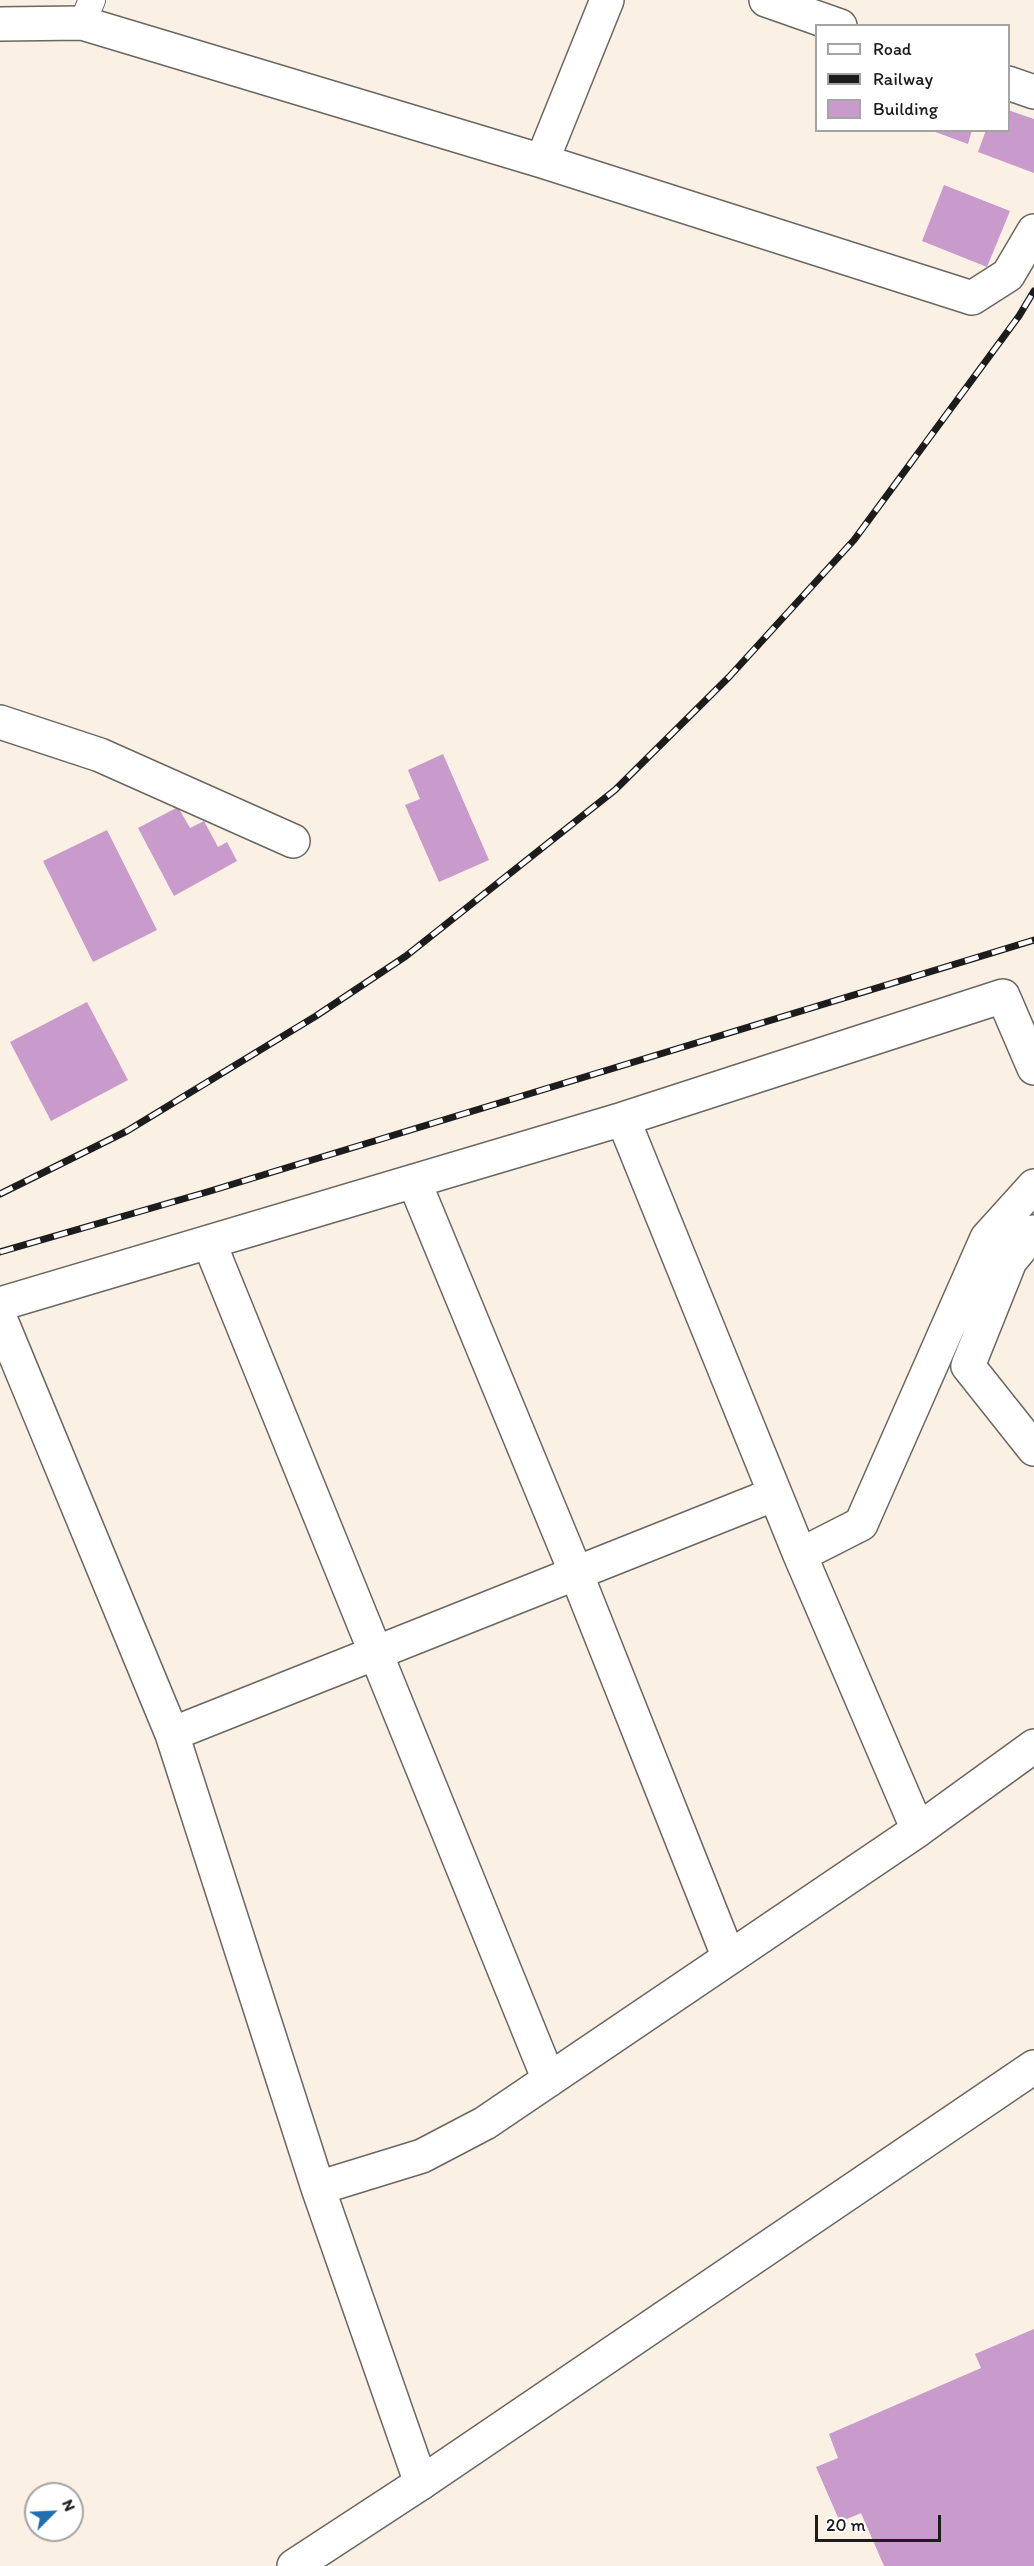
<!DOCTYPE html>
<style>
body{margin:0}
#map{position:relative;width:1034px;height:2566px;overflow:hidden;background:#faf0e3;font-family:Itim,sans-serif}
canvas{display:block}
.legend{position:absolute;left:815px;top:24px;width:195px;height:108px;box-sizing:border-box;background:#fff;border:2px solid #a4a4a4;margin:0;padding:8px 10px;list-style:none;font-size:18px;color:#1c1c1c}
.legend li{display:flex;align-items:center;gap:12px;height:30px}
.legend b{width:30px;border:2px solid #a4a4a4}
.north{position:absolute;left:24px;top:2482px;width:60px;height:60px;box-sizing:border-box;background:#fff;border:2px solid #a4a4a4;border-radius:50%;rotate:66deg;font-size:16px;font-weight:700;line-height:24px;text-align:center;color:#1c1c1c}
.north::after{content:'';display:block;margin:auto;width:21px;height:27px;background:#1f6fb2;clip-path:polygon(50% 0,100% 100%,50% 72%,0 100%)}
.scale{position:absolute;left:815px;top:2515px;width:126px;height:27px;box-sizing:border-box;border:3px solid #1c1c1c;border-top:0;padding-left:8px;font-size:18px;line-height:21px;white-space:nowrap;color:#1c1c1c;-webkit-text-stroke:4px #fff;paint-order:stroke}
</style>
<div id="map">
<canvas width="1034" height="2566"></canvas>
<ul class="legend">
<li><b style="height:8px;background:#fff"></b>Road</li>
<li><b style="height:8px;background:#1c1c1c"></b>Railway</li>
<li><b style="height:16px;background:#c99acc"></b>Building</li>
</ul>
<div class="north">N</div>
<div class="scale">20 m</div>
</div>
<script>
const g = document.querySelector('canvas').getContext('2d');
g.lineJoin = 'round';
function fill(path, color) {
  g.fillStyle = color;
  g.fill(path, 'evenodd');
}
function shape(rows) {
  const path = new Path2D();
  for (const r of rows) {
    path.moveTo(r[0], r[1]);
    for (let i = 2; i < r.length; i += 2) path.lineTo(r[i], r[i + 1]);
  }
  return path;
}
function trace(path, color, width, dash) {
  g.strokeStyle = color;
  g.lineWidth = width;
  g.lineCap = dash ? 'butt' : 'round';
  g.setLineDash(dash || []);
  g.stroke(path);
}
const building = shape([
 [1008,110,1034,119,1034,173,978,152,986,130,1008,130],
 [930,130,972,130,968,144],
 [944,185,1010,211,987,267,922,241],
 [443,754,489,860,439,882,405,805,420,799,408,770],
 [178,807,190,828,204,821,218,847,227,842,237,861,174,896,138,828],
 [107,830,157,930,93,962,43,861],
 [87,1002,128,1080,51,1121,10,1042],
 [1034,2329,1034,2566,884,2566,861,2513,840,2522,816,2467,838,2458,829,2434,981,2368,975,2354]
]);
const service = shape([
 [82,23,92,0]
]);
const minor = shape([
 [766,0,840,26],
 [0,24,82,23,542,161,972,298,1008,275,1034,231],
 [1008,83,1034,92],
 [542,161,607,0],
 [0,722,100,755,293,841],
 [623,1119,800,1555],
 [414,1181,576,1573,729,1958],
 [1034,1232,1010,1261,968,1366,1034,1449],
 [209,1242,549,2080],
 [0,1304,623,1119,1003,996,1034,1068],
 [0,1318,172,1734,318,2188,422,2156,485,2123,918,1830,800,1555,861,1524,987,1238,1034,1186],
 [172,1734,775,1494],
 [918,1830,1034,1746],
 [318,2188,421,2483]
]);
const tertiary = shape([
 [294,2566,421,2483,1034,2067]
]);
const rail = shape([
 [0,1194,127,1131,316,1016,406,956,615,790,729,677,854,540,1019,316,1034,291],
 [0,1252,207,1192,1034,940]
]);
fill(building, '#c99acc');
trace(service, '#6a6662', 28);
trace(minor, '#6a6662', 36);
trace(tertiary, '#6a6662', 36);
trace(service, '#fff', 26);
trace(minor, '#fff', 33);
trace(tertiary, '#fff', 33);
trace(rail, '#1c1c1c', 7);
trace(rail, '#fff', 4.5, [14]);
</script>
